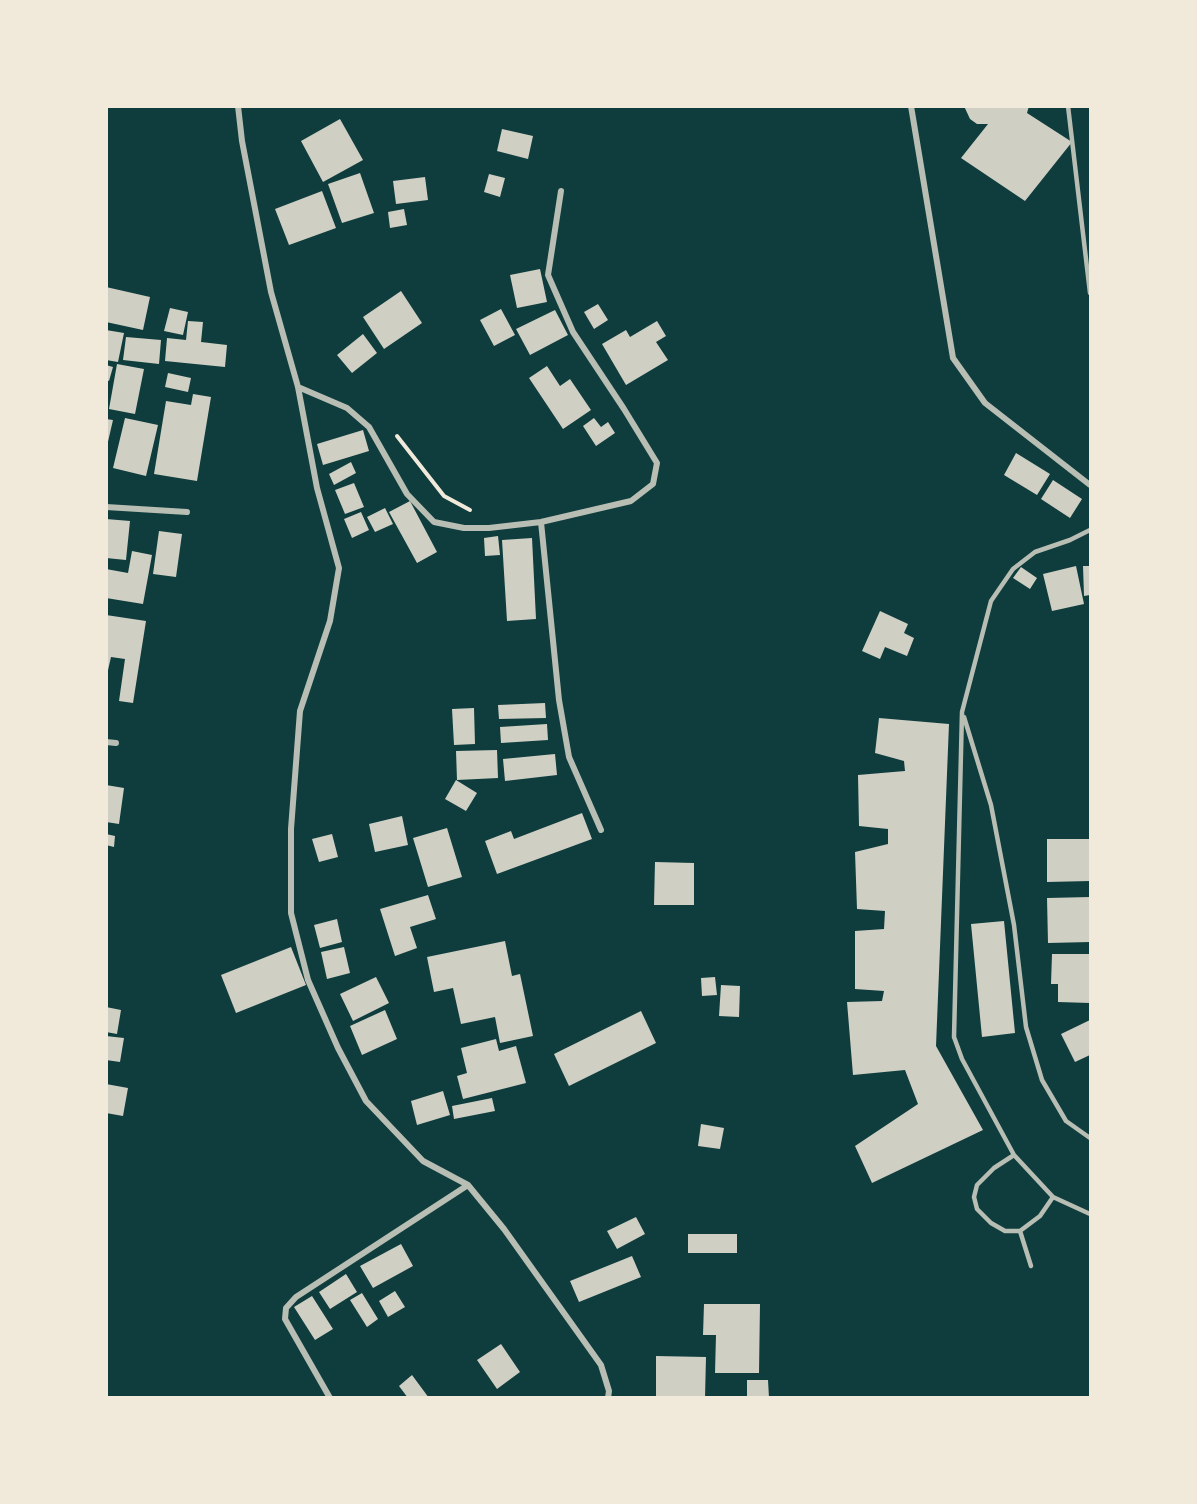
<!DOCTYPE html>
<style>
body{margin:0}
#map{position:relative;width:1197px;height:1504px;overflow:hidden;background:#0f3d3e;font-family:Arial,sans-serif}
canvas{display:block}
.frame{position:absolute;inset:0;border:108px solid #f1e9da;pointer-events:none}
</style>
<div id="map">
<canvas width="1197" height="1504"></canvas>
<div class="frame"></div>
</div>
<script>
const g = document.querySelector('canvas').getContext('2d');
g.lineJoin = 'round';
function fill(path, color) {
  g.fillStyle = color;
  g.fill(path, 'evenodd');
}
function shape(rows) {
  const path = new Path2D();
  for (const r of rows) {
    path.moveTo(r[0], r[1]);
    for (let i = 2; i < r.length; i += 2) path.lineTo(r[i], r[i + 1]);
  }
  return path;
}
function trace(path, color, width, dash) {
  g.strokeStyle = color;
  g.lineWidth = width;
  g.lineCap = dash ? 'butt' : 'round';
  g.setLineDash(dash || []);
  g.stroke(path);
}
const building = shape([
 [964,106,1029,106,1027,113,1072,142,1025,201,961,158,988,124,977,124,970,119],
 [340,119,363,160,323,182,301,141],
 [502,129,533,136,528,159,497,151],
 [360,173,374,213,342,223,328,184],
 [489,174,505,178,500,197,484,192],
 [425,177,428,200,396,204,393,181],
 [322,191,336,228,289,245,275,209],
 [404,209,407,225,390,228,388,212],
 [540,269,547,302,517,308,510,275],
 [106,287,150,297,143,330,106,322],
 [401,291,422,323,384,349,363,317],
 [598,304,608,320,594,329,584,312],
 [170,308,188,312,183,335,164,331],
 [501,309,515,335,494,346,480,320],
 [555,310,568,335,530,355,516,329],
 [188,321,203,322,201,342,227,345,225,367,165,361,167,338,186,340],
 [657,321,666,336,656,342,668,360,626,385,602,344,626,330,630,337],
 [106,330,124,333,118,362,106,360],
 [363,334,377,353,352,373,337,355],
 [126,337,161,340,159,364,123,360],
 [117,364,144,369,135,414,109,409],
 [106,365,113,367,109,381,106,380],
 [547,366,560,386,570,379,591,410,563,429,529,378],
 [168,373,191,378,188,392,165,387],
 [193,394,211,397,197,481,154,474,166,401,191,405],
 [125,418,158,425,146,476,113,468],
 [594,418,601,427,608,422,615,433,596,446,583,426],
 [106,419,113,420,107,446,106,446],
 [363,430,369,451,323,465,317,444],
 [1016,453,1050,474,1037,495,1004,475],
 [351,462,356,473,334,485,329,474],
 [1053,480,1082,499,1070,518,1041,499],
 [354,483,364,507,345,514,335,490],
 [410,501,437,552,417,563,389,512],
 [385,508,393,524,375,532,367,517],
 [361,512,369,530,352,538,344,519],
 [106,519,130,521,126,560,106,558],
 [159,531,182,534,176,577,153,574],
 [498,536,500,555,485,556,484,538],
 [532,538,536,619,507,621,502,540],
 [132,551,152,555,143,604,106,598,106,569,128,573],
 [1076,566,1084,604,1052,611,1043,574],
 [1083,566,1090,566,1090,595,1084,596],
 [1021,567,1037,578,1030,589,1013,578],
 [880,611,908,624,904,633,914,638,907,656,885,647,880,659,862,651],
 [106,615,146,621,133,703,119,701,125,659,111,657,106,679],
 [545,703,546,718,499,719,498,705],
 [474,708,475,744,454,745,452,709],
 [879,718,949,724,936,1046,983,1130,872,1183,855,1146,918,1104,905,1070,853,1075,847,1002,882,1001,884,991,855,989,855,931,884,929,885,911,857,909,855,852,888,844,888,829,859,826,858,775,905,771,904,761,875,753],
 [547,724,548,740,501,743,500,727],
 [497,750,498,778,457,780,456,751],
 [555,754,557,775,505,781,503,759],
 [456,780,477,793,466,811,445,799],
 [106,785,124,788,119,824,106,822],
 [582,813,592,839,497,874,485,841,511,831,514,839],
 [402,816,408,845,375,852,369,824],
 [447,828,462,877,428,887,413,838],
 [106,834,115,836,114,847,106,845],
 [332,834,338,857,319,862,312,839],
 [1047,839,1090,839,1090,881,1047,882],
 [655,862,694,863,694,905,654,905],
 [428,895,436,919,410,927,417,948,395,956,380,909],
 [1090,897,1090,942,1048,943,1047,898],
 [337,919,342,942,320,948,314,925],
 [1004,921,1015,1033,982,1037,971,924],
 [505,941,512,976,520,974,533,1036,500,1043,495,1017,461,1024,453,988,434,992,427,957],
 [291,947,306,985,236,1013,221,975],
 [344,947,350,973,327,979,321,952],
 [1052,954,1090,954,1090,1003,1058,1002,1058,984,1051,984],
 [376,977,389,1003,353,1021,340,994],
 [715,977,717,995,702,996,701,978],
 [721,985,740,986,739,1017,719,1016],
 [106,1007,121,1010,117,1034,106,1032],
 [385,1010,397,1039,362,1055,350,1026],
 [641,1011,656,1043,569,1086,554,1054],
 [1090,1020,1090,1055,1075,1062,1061,1034],
 [106,1036,124,1038,120,1062,106,1060],
 [496,1039,499,1051,516,1046,526,1083,463,1099,457,1076,467,1073,461,1048],
 [106,1084,128,1088,123,1116,106,1113],
 [443,1091,450,1115,417,1125,411,1101],
 [492,1098,495,1111,454,1119,452,1106],
 [701,1124,724,1128,720,1149,698,1146],
 [636,1217,645,1234,617,1249,607,1231],
 [688,1234,737,1234,737,1253,688,1253],
 [401,1244,413,1266,373,1288,360,1266],
 [632,1256,641,1277,579,1302,570,1281],
 [346,1274,357,1292,330,1309,319,1292],
 [395,1291,405,1307,388,1317,379,1301],
 [362,1293,378,1319,367,1327,350,1300],
 [312,1296,333,1329,315,1340,294,1307],
 [704,1304,760,1304,759,1373,715,1373,716,1335,703,1335],
 [501,1344,520,1372,497,1389,477,1360],
 [656,1356,706,1357,705,1398,656,1398],
 [412,1375,429,1398,408,1398,399,1386],
 [747,1380,768,1380,769,1398,747,1398]
]);
const path = shape([
 [397,436,444,496,470,510]
]);
const service = shape([
 [1068,106,1090,293],
 [1090,530,1070,540,1035,552,1013,569,991,601,962,712,954,1037,962,1059,1014,1155,1053,1197,1090,1214],
 [964,717,991,805,1014,925,1026,1027,1042,1080,1066,1121,1090,1138],
 [1014,1155,994,1168,977,1185,974,1197,977,1209,991,1223,1005,1231,1020,1231,1040,1216,1053,1197],
 [1020,1231,1031,1266]
]);
const minor = shape([
 [238,106,242,141,271,292,298,387,317,488,339,568,330,621,300,711,291,829,291,913,308,980,338,1048,366,1101,423,1161,468,1185,504,1229,601,1365,609,1391,608,1398],
 [911,106,953,358,985,403,1090,485],
 [298,387,347,408,369,427,407,494,434,522,464,528,489,528,541,522,631,501,653,484,657,463,624,409,573,332,548,275,561,191],
 [106,507,187,512],
 [541,522,559,700,569,757,601,830],
 [106,742,116,743],
 [330,1398,285,1319,286,1308,296,1297,468,1185]
]);
fill(building, '#cfcfc3');
trace(path, '#f1e9da', 4);
trace(service, '#b8beb3', 4.5);
trace(minor, '#b8beb3', 6);
</script>
